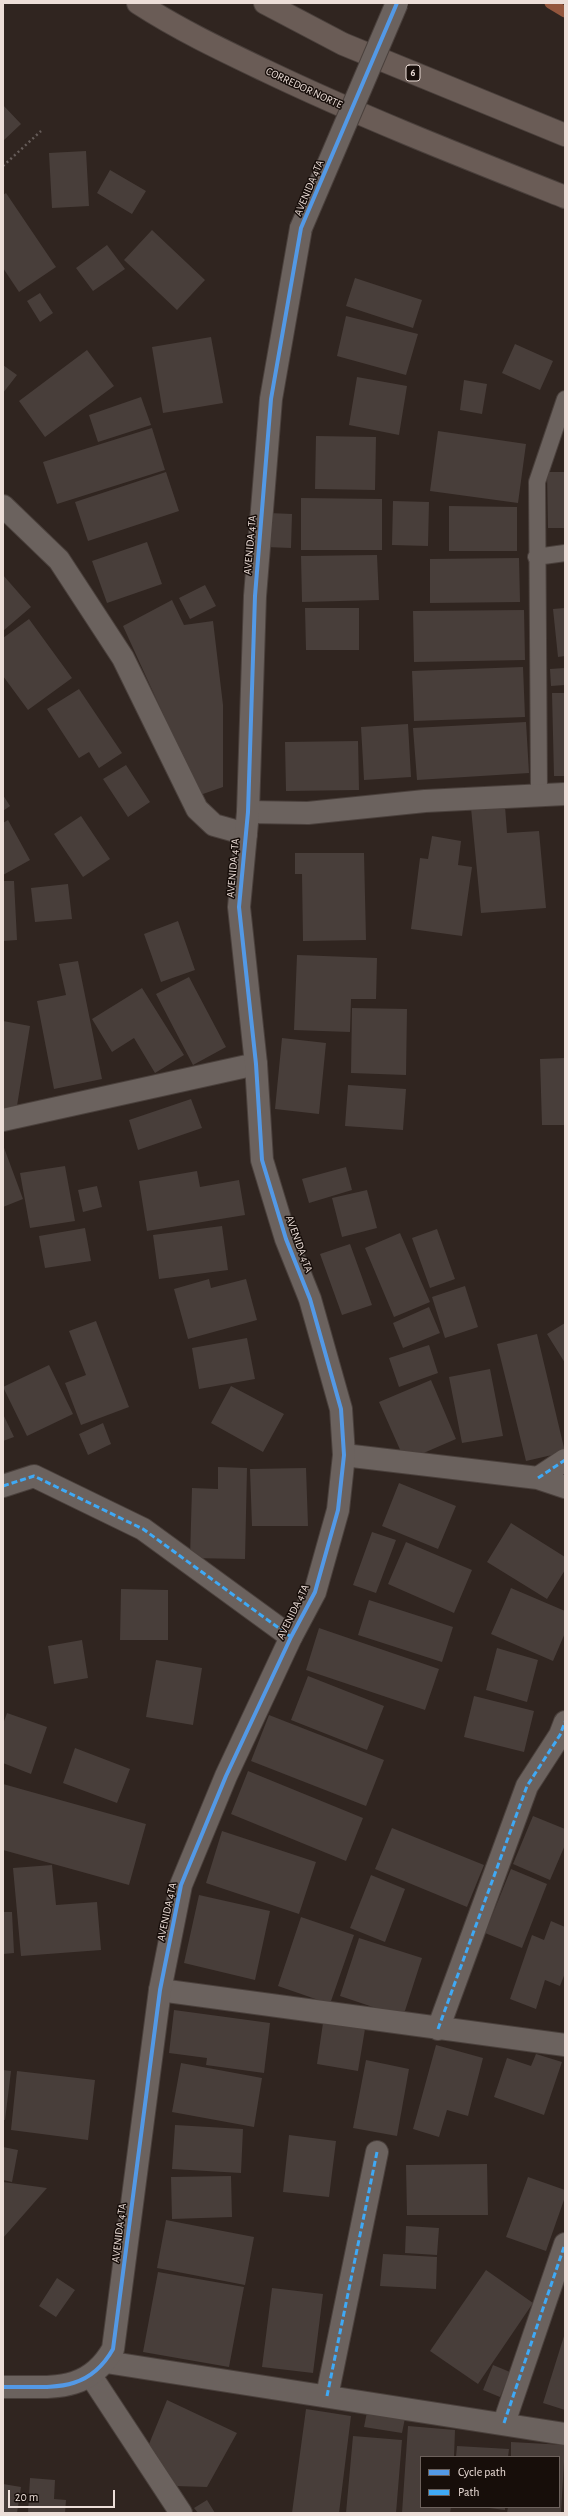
<!DOCTYPE html>
<html>
<head>
<meta charset="utf-8">
<style>
	body { margin:0 }
	#map { position:relative; width:568px; height:2516px; overflow:hidden; background:#302520; font-family:"Alegreya Sans",sans-serif }
	canvas { display:block }
	.frame { position:absolute; inset:0; border:4px solid #ecded8; pointer-events:none }
	.legend { position:absolute; left:420px; top:2456px; width:140px; height:52px; box-sizing:border-box; background:#170e0a; border:1px solid #6c615c; margin:0; padding:5px 7px; list-style:none; font-size:12px; color:#ecded8 }
	.legend li { display:flex; align-items:center; gap:8px; height:20px }
	.legend b { width:20px; border:1px solid #6c615c }
	.scale { position:absolute; left:8px; top:2490px; width:107px; height:18px; box-sizing:border-box; border:2px solid #ecded8; border-top:0; padding-left:5px; font-size:12px; line-height:14px; white-space:nowrap; color:#ecded8; -webkit-text-stroke:3px #170e0a; paint-order:stroke }
</style>
</head>
<body>
<div id="map">
<canvas width="568" height="2516"></canvas>
<div class="frame"></div>
<ul class="legend">
<li><b style="height:5px;background:#5399e6"></b>Cycle path</li>
<li><b style="height:5px;background:#3fa9f5"></b>Path</li>
</ul>
<div class="scale">20 m</div>
</div>
<script>
const c = document.querySelector('canvas').getContext('2d');
c.lineJoin = 'round';
function stroke(path, color, width, dash) {
  c.strokeStyle = color;
  c.lineWidth = width;
  c.lineCap = dash ? 'butt' : 'round';
  c.setLineDash(dash || []);
  c.stroke(path);
}
function fill(path, color) {
  c.fillStyle = color;
  c.fill(path, 'evenodd');
}
function write(font, color, halo, rows, align = 'center') {
  c.font = font + ' "Alegreya Sans",sans-serif';
  c.lineWidth = 3;
  c.setLineDash([]);
  c.textBaseline = 'middle';
  c.strokeStyle = halo;
  c.fillStyle = color;
  for (const [text, x, y, turn = 0] of rows) {
    c.save();
    c.translate(x, y);
    c.rotate((+turn || 0) * Math.PI / 180);
    c.textAlign = isNaN(turn) ? turn : align;
    if (halo) c.strokeText(text, 0, 0);
    c.fillText(text, 0, 0);
    c.restore();
  }
}
stroke(new Path2D(`
	M550,3l15,9`), '#93563d', 11);
fill(new Path2D(`
	M3,105l18,19 -18,17z
	M86,151l3,55 -37,2 -3,-55z
	M110,170l36,21 -14,23 -35,-21z
	M6,193l50,74 -37,25 -16,-24v-73z
	M152,230l53,50 -28,30 -53,-50z
	M107,245l18,24 -32,22 -17,-23z
	M355,278l67,22 -9,28 -67,-22z
	M40,293l13,20 -13,9 -13,-21z
	M346,316l72,18 -12,41 -69,-19z
	M211,337l12,66 -60,10 -11,-66z
	M515,344l38,17 -13,29 -38,-17z
	M87,350l27,36 -69,51 -26,-36z
	M3,365l14,10 -14,18z
	M357,377l50,9 -8,49 -50,-10z
	M464,380l23,4 -5,30 -22,-4z
	M141,397l10,28 -53,17 -9,-27z
	M152,428l13,42 -108,34 -14,-42z
	M438,431l88,13 -8,59 -88,-12z
	M316,436l60,1 -1,53 -60,-1z
	M166,472l13,39 -91,30 -13,-39z
	M547,472h18v56h-17z
	M301,498l81,1v51h-81z
	M393,501l36,1 -1,44 -36,-1z
	M449,506l68,1v44h-68z
	M269,513l23,1 -1,34 -25,-1z
	M147,542l15,42 -55,19 -15,-42z
	M377,555l2,45 -77,2 -1,-46z
	M519,558l1,44 -90,1v-44z
	M3,575l28,32 -28,24z
	M205,585l11,21 -26,13 -11,-21z
	M172,600l12,25 29,-4 10,84v82l-23,8 -77,-169z
	M305,608h54v42h-53z
	M565,608v48l-7,1 -5,-48z
	M524,610l1,50 -111,2 -1,-51z
	M29,619l43,59 -44,32 -25,-34v-38z
	M523,667l2,50 -111,4 -2,-50z
	M565,668v17l-14,1 -1,-17z
	M79,689l43,64 -23,15 -10,-16 -10,6 -32,-49z
	M552,693h13v83h-11z
	M526,722l3,51 -112,7 -4,-52z
	M408,724l3,53 -47,3 -3,-53z
	M358,741l1,49 -73,1 -1,-49z
	M126,765l24,37 -22,15 -25,-38z
	M3,795l7,11 -7,5z
	M505,806l2,27 32,-2 7,77 -65,5 -10,-105z
	M81,816l29,43 -27,18 -29,-43z
	M8,820l22,40 -27,15v-52z
	M432,836l29,5 -3,24 14,2 -10,69 -51,-7 9,-71 8,1z
	M295,853h69l2,87 -63,1 -1,-67h-7z
	M3,881h11l3,59 -14,1z
	M68,884l4,35 -37,3 -4,-34z
	M178,921l17,49 -34,12 -17,-48z
	M297,955l80,3 -1,41h-25l-1,33 -56,-2z
	M78,961l24,118 -48,10 -17,-88 29,-6 -7,-31z
	M189,977l37,70 -33,18 -37,-71z
	M142,988l42,67 -29,18 -21,-35 -22,14 -20,-33z
	M352,1008l55,1 -1,66 -55,-2z
	M3,1021l27,5 -14,86 -13,-2z
	M282,1038l44,5 -7,71 -44,-5z
	M565,1058v67h-23l-2,-66z
	M348,1085l58,4 -3,41 -58,-4z
	M191,1099l11,29 -64,22 -9,-30z
	M3,1145l20,54 -20,8z
	M65,1166l10,55 -45,7 -10,-55z
	M346,1167l6,23 -43,13 -7,-24z
	M197,1171l3,16 39,-7 6,35 -98,16 -8,-50z
	M97,1186l5,21 -19,5 -5,-22z
	M367,1190l10,38 -35,9 -10,-39z
	M222,1226l6,44 -69,9 -6,-44z
	M85,1228l6,33 -46,7 -6,-32z
	M437,1229l18,50 -25,9 -18,-50z
	M400,1233l30,69 -36,15 -29,-69z
	M350,1244l22,61 -30,10 -22,-61z
	M209,1279l2,9 35,-9 11,41 -69,19 -14,-50z
	M465,1286l13,41 -33,11 -13,-41z
	M429,1307l11,26 -37,15 -10,-25z
	M96,1321l33,86 -48,18 -16,-42 21,-8 -17,-44z
	M565,1323v40l-18,-29z
	M537,1334l28,118 -39,9 -29,-117z
	M247,1338l8,41 -56,10 -7,-41z
	M429,1345l9,28 -39,14 -10,-29z
	M49,1365l24,49 -46,22 -24,-49z
	M490,1369l13,67 -41,7 -13,-66z
	M431,1380l25,59 -51,22 -26,-59z
	M231,1386l53,28 -21,38 -52,-29z
	M3,1414l11,23 -11,4z
	M103,1423l8,21 -23,11 -9,-21z
	M218,1467l29,1 -2,91 -55,-1 2,-70 26,1z
	M306,1468l2,58h-56l-2,-57z
	M399,1483l57,23 -18,43 -56,-23z
	M511,1523l54,34v13l-18,29 -60,-37z
	M372,1532l24,8 -20,53 -23,-8z
	M406,1542l66,28 -18,43 -66,-29z
	M511,1588l54,23v22l-12,28 -62,-27z
	M121,1589l47,1v50h-48z
	M369,1600l84,27 -11,35 -84,-27z
	M319,1628l120,41 -14,41 -119,-40z
	M82,1640l6,38 -34,6 -6,-38z
	M497,1648l41,12 -11,42 -41,-12z
	M156,1660l46,8 -9,57 -47,-8z
	M308,1676l76,30 -17,44 -76,-30z
	M474,1696l60,15 -10,41 -60,-15z
	M7,1713l40,14 -16,47 -28,-11v-39z
	M269,1715l115,45 -18,46 -115,-45z
	M75,1748l55,21 -13,34 -54,-20z
	M248,1771l115,47 -17,43 -115,-47z
	M3,1784l143,40 -17,61 -126,-35z
	M533,1816l32,13v16l-15,35 -37,-16z
	M392,1828l92,37 -17,42 -92,-38z
	M222,1831l94,31 -17,52 -93,-31z
	M52,1865l4,40 41,-3 4,48 -80,6 -8,-88z
	M511,1869l36,15 -25,64 -37,-15z
	M371,1875l34,14 -20,53 -35,-14z
	M199,1895l71,16 -15,69 -71,-17z
	M3,1912h9l2,41 -11,1z
	M301,1917l53,18 -24,69 -52,-18z
	M551,1921l14,6v46l-5,13 -15,-6 -9,29 -26,-10 22,-64 12,5z
	M359,1938l63,20 -19,59 -63,-21z
	M174,2010l96,13 -6,50 -58,-8 1,-7 -38,-5z
	M323,2023l42,6 -7,42 -41,-7z
	M436,2045l47,13 -15,58 -21,-6 -8,27 -26,-8z
	M536,2054l26,8 -18,53 -50,-18 13,-39 24,8z
	M366,2060l43,9 -12,67 -44,-8z
	M181,2063l81,15 -8,49 -82,-15z
	M3,2070l8,1 -6,49h-2z
	M17,2071l78,9 -7,60 -77,-10z
	M175,2125l68,4 -2,44 -69,-4z
	M289,2135l47,6 -7,56 -46,-5z
	M3,2147l15,3 -6,32 -9,-2z
	M487,2164l1,51h-81l-1,-50z
	M231,2176l1,41 -60,2 -1,-42z
	M528,2177l37,13v7l-19,54 -40,-14z
	M3,2182l44,6 -44,50z
	M166,2220l88,17 -9,48 -88,-17z
	M406,2226l33,2 -2,27 -32,-2z
	M383,2254l54,3 -1,32 -56,-3z
	M486,2270l47,33 -55,81 -48,-33z
	M158,2272l86,15 -15,80 -86,-15z
	M57,2278l18,12 -19,27 -17,-11z
	M272,2288l51,6 -10,79 -51,-6z
	M565,2333v77l-22,-7z
	M493,2365l17,7 -10,25 -17,-7z
	M167,2400l70,33 -30,54 -32,-1 -28,-37z
	M306,2409l45,7 -12,97h-47z
	M367,2412l38,6 -3,15 -38,-6z
	M408,2426l47,4 -1,27h-33v50h30l-1,6h-48z
	M353,2436l49,4 -6,73h-50z
	M511,2442l54,3 -4,68h-54l1,-6h51v-50h-48z
	M457,2446l52,3 -1,8h-52z
	M30,2478l25,2 -1,19 12,1 -1,13h-37z
	M3,2484l18,3 -4,26h-14z
	M207,2500l8,13h-17l-4,-5z
	M481,2507h24v3z`), '#483e3a');
const service = new Path2D(`
	M536,557l29,-4
	M539,794l-2,-312 28,-83`);
const minor = new Path2D(`
	M3,506l56,54 64,98 74,151 17,16 32,9
	M248,812l60,1 117,-12 140,-7
	M3,1120l253,-56
	M344,1455l194,23 27,9
	M538,1478l27,-18
	M3,1486l31,-10 109,53 148,108
	M160,1990l405,55
	M438,2029l89,-243 33,-51 5,-13
	M106,2362l459,72
	M91,2376l90,137
	M327,2396l50,-244
	M504,2423l61,-179`);
const tertiary = new Path2D(`
	M3,2387c46,-1 84,8 110,-38l47,-359 21,-105 45,-109 65,-139 24,-45 23,-82 6,-55 -3,-46 -31,-110 -24,-60 -24,-79 -6,-96 -17,-157 9,-95 7,-216 16,-197 30,-171`);
const motorway = new Path2D(`
	M138,3c40,26 82,46 126,67 98,47 200,87 301,127
	M265,3l78,41 222,91`);
stroke(service, '#4a403c', 18);
stroke(minor, '#4a403c', 24);
stroke(tertiary, '#4a403c', 24);
stroke(motorway, '#4a403c', 24);
stroke(new Path2D(`
	M3,166l38,-35`), '#665d5a', 2.5, [2, 3]);
stroke(service, '#6b625e', 16);
stroke(minor, '#6b625e', 22);
stroke(tertiary, '#6b625e', 22);
stroke(motorway, '#6a5c56', 22);
const tertiaryBridge = new Path2D(`
	M301,228l96,-225`);
stroke(tertiaryBridge, '#4a403c', 24, []);
stroke(tertiaryBridge, '#6b625e', 22);
stroke(new Path2D(`
	M538,1478l27,-18
	M3,1486l31,-10 109,53 148,108
	M438,2029l89,-243 33,-51 5,-13
	M327,2396l50,-244
	M504,2423l61,-179`), '#3fa9f5', 3, [6, 3]);
stroke(new Path2D(`
	M3,2387c46,-1 84,8 110,-38l47,-359 21,-105 45,-109 65,-139 24,-45 23,-82 6,-55 -3,-46 -31,-110 -24,-60 -24,-79 -6,-96 -17,-157 9,-95 7,-216 16,-197 30,-171 96,-225`), '#5399e6', 4);
for (const [x, y, w] of [
	[413,73,14]
]) {
  const box = new Path2D();
  box.roundRect(x - w / 2, y - 8, w, 16, 3);
  c.fillStyle = '#170e0a';
  c.fill(box);
  stroke(box, '#ecded8', 1);
}
write('bold 10px', '#ecded8', null, [
	["6",413,73]
]);
write('11px', '#ecded8', '#170e0a', [
	["CORREDOR NORTE",304,88,25],
	["AVENIDA 4TA",309,188,-67],
	["AVENIDA 4TA",250,545,-85],
	["AVENIDA 4TA",233,868,-85],
	["AVENIDA 4TA",299,1244,70],
	["AVENIDA 4TA",293,1612,-64],
	["AVENIDA 4TA",167,1912,-78],
	["AVENIDA 4TA",119,2233,-83]
]);
</script>
</body>
</html>
